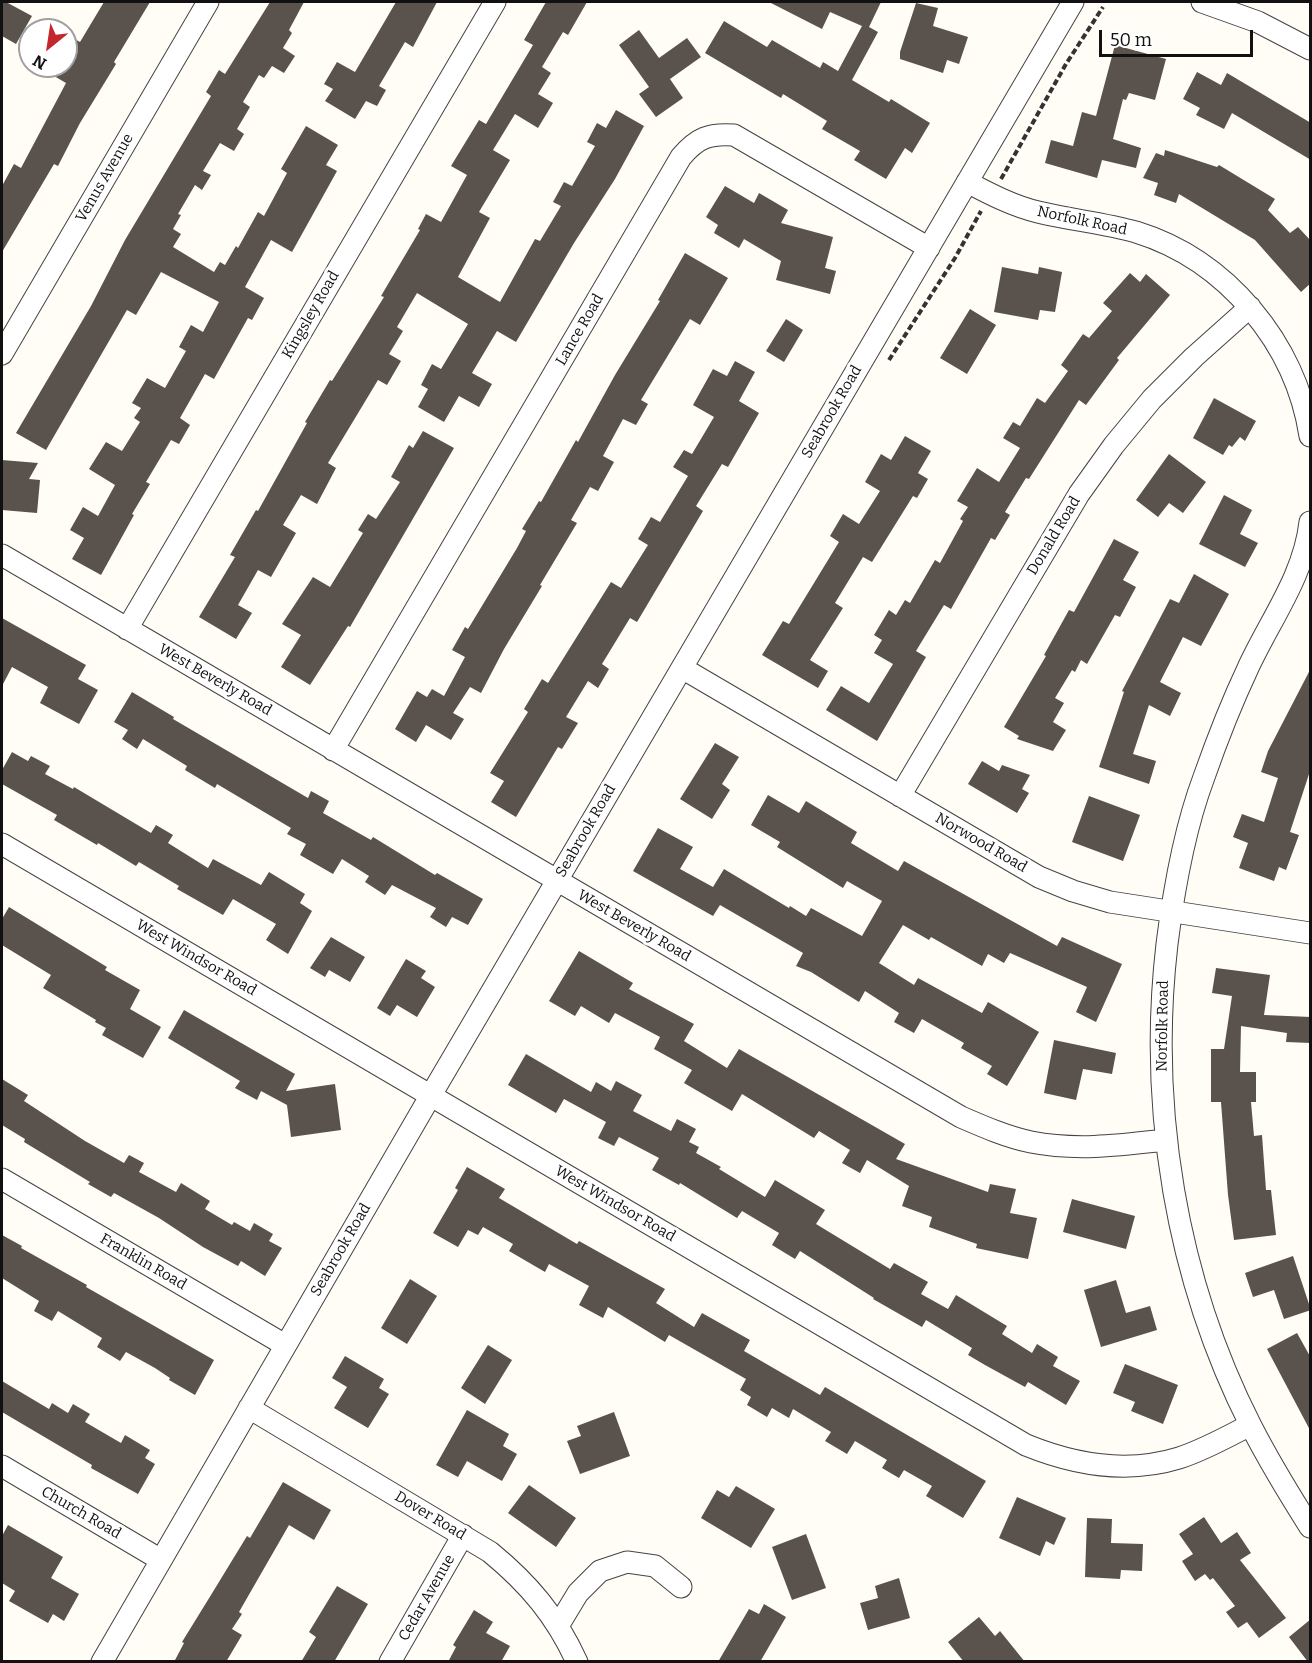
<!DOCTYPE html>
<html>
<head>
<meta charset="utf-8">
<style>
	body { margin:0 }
	#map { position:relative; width:1312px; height:1663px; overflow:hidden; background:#fffdf5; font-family:Bitter,serif }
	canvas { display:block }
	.frame { position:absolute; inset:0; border:3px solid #111; pointer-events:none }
	.north { position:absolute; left:18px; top:18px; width:60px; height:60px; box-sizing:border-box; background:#fff; border:2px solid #a0a0a0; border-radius:50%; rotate:210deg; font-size:16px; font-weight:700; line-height:24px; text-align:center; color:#111 }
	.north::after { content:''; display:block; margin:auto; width:21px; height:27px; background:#c4262e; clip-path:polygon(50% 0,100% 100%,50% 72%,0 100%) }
	.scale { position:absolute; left:1099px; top:30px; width:154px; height:27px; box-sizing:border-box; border:3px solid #111; border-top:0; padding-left:8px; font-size:18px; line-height:21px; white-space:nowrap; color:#111; -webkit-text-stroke:4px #fff; paint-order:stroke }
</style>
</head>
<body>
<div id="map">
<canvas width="1312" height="1663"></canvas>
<div class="frame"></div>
<div class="north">N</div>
<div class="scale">50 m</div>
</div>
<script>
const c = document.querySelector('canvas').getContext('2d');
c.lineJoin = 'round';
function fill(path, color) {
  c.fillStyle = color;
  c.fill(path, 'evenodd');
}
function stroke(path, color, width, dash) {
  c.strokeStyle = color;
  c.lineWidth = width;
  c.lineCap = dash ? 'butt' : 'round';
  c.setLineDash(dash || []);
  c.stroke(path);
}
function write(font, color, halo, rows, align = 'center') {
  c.font = font + ' Bitter,serif';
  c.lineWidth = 6;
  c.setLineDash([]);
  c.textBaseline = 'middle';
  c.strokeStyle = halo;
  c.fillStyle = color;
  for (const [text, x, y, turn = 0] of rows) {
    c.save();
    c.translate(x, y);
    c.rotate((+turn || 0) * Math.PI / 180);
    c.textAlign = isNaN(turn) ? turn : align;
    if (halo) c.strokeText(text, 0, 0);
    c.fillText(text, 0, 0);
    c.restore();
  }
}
fill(new Path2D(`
	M2,2h4l26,14 -16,28 -14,-8z
	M104,2h46l-36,60 2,2 -36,59 -22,43 -4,-2 -52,88v-66l12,-22 7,4 45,-85 -29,-17h29v-32l14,8z
	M270,2h34l-15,28 3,3 -9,15 12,8 -11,17 -12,-7 -8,12 -5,-3 -16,27 7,5 -13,22 7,5 -10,17 -14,-8 -17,28 8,4 -9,15 -7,-5 -17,29 3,1 -8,14 8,5 -8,13 41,25 6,-10 5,3 11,-19 2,2 20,-36 6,4 23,-43 -6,-4 25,-43 32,19 -12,20 11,6 -45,81 -21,-12 -26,47 19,11 -12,22 -4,-2 -34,61 -9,-5 -25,44 10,7 -11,19 -8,-4 -25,42 4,2 -18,30 2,1 -33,60 -29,-16 12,-21 -14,-8 13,-23 15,9 17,-31 -26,-16 17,-27 16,9 18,-29 -6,-4 7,-10 -9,-5 15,-25 18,10 21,-37 -7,-4 12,-22 12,7 16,-30 -58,-30 -25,43 -9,-5 -81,140 -30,-17 75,-127 34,-66 86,-144 -5,-4 13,-22 6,4z
	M396,2h41l-24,45 -8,-5 -26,44 7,4 -9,16 -11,-5 -11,18 -30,-18 8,-12 -9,-5 13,-22 18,10z
	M546,2h41l-19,33 -5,-3 -21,35 9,6 -13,21 15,9 -15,25 -23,-14 -22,36 17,10 -31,52 11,6 -32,59 42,25 35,-63 5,2 21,-35 -8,-4 11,-20 8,4 23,-40 -8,-4 10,-19 9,5 10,-18 28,16 -29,53 -41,64 -58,99 -19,-11 -25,42 20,11 -13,23 -20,-11 -15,26 -26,-15 10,-18 -7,-4 11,-21 9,5 27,-45 -51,-31 -20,34 6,4 -14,23 12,7 -14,24 -9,-5 -50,83 8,5 -19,36 -16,-9 -18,30 13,8 -25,44 -13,-7 -20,35 14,8 -16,26 -37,-22 36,-60 -5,-2 26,-45 2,1 49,-88 -2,-1 25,-42 2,1 52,-84 -3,-1 39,-66 -2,-1 8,-15 15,8 26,-47 -16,-9 28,-46 7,4 47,-79 -9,-5z
	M769,2h112l-12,25 9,5 -26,48 37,22 2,-3 39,24 -18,30 -7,-5 -19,31 -32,-19 6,-9 -38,-22 5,-8 -44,-27 -2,4 -76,-45 19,-32 43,26 5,-7 48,28 3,-6 15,9 24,-45 -32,-14 -8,17z
	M916,3l22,5 -5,18 35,11 -9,27 -12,-4 -4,13 -43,-14v-7z
	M639,30l20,28 28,-20 14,19 -31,22 13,19 -27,19 -17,-23 10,-7 -30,-42z
	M1115,45l51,14 -11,41 -26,-7 -3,7 -3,-1 -10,40 28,9 -5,20 -34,-8 -5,18 -52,-15 6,-23 22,6 9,-34 14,4z
	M1197,72l24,13 6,-12 84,50v37l-79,-47 -8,16 -28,-14 4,-7 -17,-9z
	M1165,150l52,17 2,-2 56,34 -7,11 22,23 8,-6 13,14v42l-10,9 -46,-52 -76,-46 -3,9 -22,-8 4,-12 -15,-5 13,-25 8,3z
	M725,186l29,17 5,-10 29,17 -7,13 52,14 -8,31 11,3 -6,23 -54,-14 5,-19 -37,-22 -5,9 -25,-15 4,-8 -12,-8z
	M685,253l43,25 -28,47 -10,-6 -49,81 7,4 -12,21 -13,-6 -20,37 11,6 -16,29 -8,-4 -19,33 6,3 -37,62 2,1 -38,63 -23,44 -11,-6 -17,26 11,6 -13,21 -25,-15 -10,17 -21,-13 22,-38 10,6 5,-8 12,7 21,-39 -13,-7 13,-23 3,2 49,-81 9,-17 -4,-2 17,-28 2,1 35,-62 2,2 37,-67 45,-74 -2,-1z
	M1002,267l36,7 1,-7 23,5 -7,40 -15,-2 -2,10 -44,-8z
	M1130,273l10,9 6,-8 24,21 -53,63 2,2 -33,45 -7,-5 -50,79 -3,-1 -21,34 5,3 -15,25 -4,-2 -40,71 -7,-4 -28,46 10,6 -49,84 -51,-31 15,-24 28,17 24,-39 -19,-11 8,-13 -8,-5 15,-25 7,5 9,-15 5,3 25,-43 5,3 23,-42 -3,-2 8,-12 -11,-6 20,-33 22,14 21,-34 -17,-10 10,-16 7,4 17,-28 8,5 23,-32 -7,-6 22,-31 6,4 23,-27 -9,-8z
	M970,309l26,16 -29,49 -27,-16z
	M786,319l17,11 -19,32 -18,-11z
	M735,361l20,11 -16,29 20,12 -31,54 -6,-3 -26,42 7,5 -66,111 -7,-4 -28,46 7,5 -11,19 -10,-7 -22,36 12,6 -16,26 -4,-2 -42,70 -25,-15 13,-21 -14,-8 38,-61 -4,-3 18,-30 6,4 63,-101 10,6 27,-43 -10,-6 13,-22 9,5 28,-46 -15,-9 11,-17 8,4 22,-37 -21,-12 20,-36 14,7z
	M1214,398l42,23 -11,20 -5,-4 -8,10 -3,-2 -6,10 -30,-17z
	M423,431l31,17 -104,179 -2,-1 -38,59 -29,-18 20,-32 -19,-11 31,-47 17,10 33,-54 -5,-3 10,-16 8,5 24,-37 -9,-5 18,-32 4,3z
	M905,436l26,15 -13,22 10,6 -11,19 -4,-2 -41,66 -9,-5 -28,46 8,5 -33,52 18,11 -10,17 -56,-33 21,-34 6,3 50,-82 -9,-6 13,-22 16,10 21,-33 -15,-9 16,-28 10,6z
	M1169,454l37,28 -23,31 -14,-10 -11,14 -22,-17z
	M2,460l36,3 -9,16 11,1 -3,33 -35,-3z
	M1224,495l28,15 -12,24 18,9 -13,24 -46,-23z
	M1114,539l25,13 -16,28 13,7 -16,30 -5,-2 -28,49 -6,-4 -6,12 -3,-2 -17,28 9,5 -11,19 13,8 -13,21 -36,-12 2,-3 -15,-9 42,-71 -2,-1 25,-45 5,2z
	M1194,574l35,20 -28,52 -18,-9 -23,45 21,11 -11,23 -21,-11 -16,49 23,7 -7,23 -50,-17 25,-75 -2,-1 48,-92 9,4z
	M2,618l84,47 -8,14 20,11 -19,34 -39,-21 8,-16 -36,-20 -10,19z
	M1311,668v100l-21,64 9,3 -13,35 -7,-3 -5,14 -35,-13 9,-25 -15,-6 9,-23 22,8 14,-44 -17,-6 7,-21z
	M132,692l42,25 -1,2 135,79 3,-7 18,10 -6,12 48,27 2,-3 62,38 2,-2 46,26 -15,26 -16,-8 -6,10 -16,-10 6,-9 -44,-23 -7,10 -20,-13 4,-6 -27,-17 -9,15 -33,-19 6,-11 -19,-10 4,-6 -74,-44 -2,4 -30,-18 2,-4 -44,-27 -6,10 -15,-10 6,-9 -14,-8z
	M715,743l24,14 -17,27 8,6 -18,29 -32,-20z
	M12,752l16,9 3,-5 19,10 -5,8 28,15 1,-2 77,46 5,-8 17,10 -5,8 40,25 5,-9 48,26 8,-13 36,22 -5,9 12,8 -24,43 -22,-14 10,-16 -43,-25 -10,16 -46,-26 2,-3 -40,-24 -3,4 -38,-23 -1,2 -43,-25 3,-5 -55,-31v-14z
	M982,761l17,10 3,-6 28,10 -8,14 7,4 -12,20 -49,-29z
	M768,795l31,18 7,-12 51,31 -6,11 47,28 6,-10 153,85 5,-9 60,27 -26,58 -20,-10 11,-25 -77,-34 -6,10 -16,-9 -6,12 -51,-29 -2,3 -26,-15 -24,38 35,22 4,-7 64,35 6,-11 51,30 -32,54 -20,-12 5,-8 -31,-18 3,-5 -42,-24 -8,14 -20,-11 5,-9 -34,-22 -6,11 -48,-30 -15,-6 7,-13 -83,-48 -7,11 -80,-45 25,-43 35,19 -13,22 33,18 11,-18 65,39 1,-2 16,10 5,-8 51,28 20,-35 -35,-20 -4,7 -66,-41 3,-5 -29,-17z
	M1089,796l51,19 -17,46 -51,-19z
	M9,907l98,60 -2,3 35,20 -10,19 31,18 -18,31 -41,-23 4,-7 -11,-6 1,-2 -53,-32 8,-13 -49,-30v-26z
	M331,937l34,20 -15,25 -21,-12 -4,7 -15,-9z
	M579,951l54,32 -4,6 65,35 -10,17 43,27 12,-19 166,95 -9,15 92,33 2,-8 26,5 -6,24 27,5 -9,41 -52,-11 1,-4 -48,-17 3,-10 -30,-11 7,-20 -42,-26 -7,13 -18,-10 8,-13 -31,-19 -5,7 -72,-44 -10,17 -48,-28 8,-13 -38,-21 6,-12 -45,-24 -6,10 -28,-17 -6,10 -26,-15z
	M406,959l20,12 -5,7 14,9 -18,30 -20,-12 -7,11 -13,-8z
	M1216,968l54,7 -6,40 47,2v26l-25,-1 1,-9 -46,-7 -1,46h16v30h-5l3,34 8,-1 4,55h5l5,45 -42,5 -6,-45 -7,-93h-10v-53h13l8,-53 -20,-3z
	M184,1010l111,64 -9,17 49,-7 6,46 -50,7 -4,-32 -26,-14 -4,9 -22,-12 5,-7 -72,-43z
	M1054,1040l62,13 -4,21 -29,-5 -7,31 -32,-7z
	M526,1054l65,38 5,-10 15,9 5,-10 26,14 -9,16 38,20 6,-12 19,10 -7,13 10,5 -3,6 25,14 -2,2 46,28 10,-17 50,30 -9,14 74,45 4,-6 34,19 -7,12 27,15 8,-14 51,31 -5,8 30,19 5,-9 21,13 -5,9 27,15 -14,24 -38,-23 -3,5 -40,-22 -17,-10 4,-7 -46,-28 -4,7 -49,-28 1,-1 -74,-47 -5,8 -23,-14 7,-12 -37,-22 -5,7 -57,-35 -1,2 -27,-15 7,-12 -40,-21 -5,9 -16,-8 8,-16 -42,-23 -8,14 -48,-28z
	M2,1079l26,16 -4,6 61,40 39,22 5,-8 15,8 -5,9 37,20 5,-9 29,18 -5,8 27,16 2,-3 16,9 4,-8 19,11 -4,7 13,7 -17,28 -24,-15 -3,5 -35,-19 -44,-29 -45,-25 -3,4 -23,-13 2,-2 -66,-40 1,-3 -23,-14z
	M467,1167l38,22 -6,9 78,46 2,-3 86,48 -9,14 38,24 8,-14 48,27 -6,11 76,44 5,-8 161,94 -23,37 -37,-22 6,-10 -28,-16 -5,8 -17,-10 5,-8 -32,-19 -8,13 -22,-13 6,-9 -38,-23 -4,9 -17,-10 -5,9 -20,-12 4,-8 -11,-7 6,-11 -77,-44 -4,7 -57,-35 -5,11 -24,-13 10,-19 -40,-22 -4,8 -36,-21 4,-7 -30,-17 -5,8 -10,-5 -10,17 -25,-14 25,-43 -3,-2z
	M1072,1199l63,17 -9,33 -63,-17z
	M2,1235l20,11 -1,2 66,37 -1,2 128,73 -19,35 -26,-15 1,-2 -15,-10 -29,-16 -6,9 -23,-14 5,-9 -44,-27 -6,10 -18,-10 5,-10 -37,-23z
	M1293,1256l18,54 -27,9 -10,-29 -21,7 -8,-24z
	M410,1279l27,17 -30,48 -26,-16z
	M1116,1280l10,33 24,-7 7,24 -56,17 -17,-57z
	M1297,1333l14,25v74l-44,-83z
	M488,1345l24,15 -27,44 -24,-16z
	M345,1356l39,23 -5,9 10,6 -21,34 -34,-20 13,-21 -15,-9z
	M1125,1364l53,21 -15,39 -32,-13 4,-9 -22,-9z
	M2,1381l47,28 3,-6 16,10 5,-9 17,10 -5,8 36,21 4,-8 25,15 -5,8 10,6 -17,30 -47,-26 1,-3 -90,-53z
	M467,1410l42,24 -6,12 14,8 -15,27 -35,-20 -9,16 -22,-12z
	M614,1412l16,44 -50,18 -13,-33 14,-5 -4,-10z
	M283,1482l48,28 -17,30 -25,-15 -50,87 3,2 -10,15 10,6 -16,27h-52l10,-19 -2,-1 29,-47 36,-59 3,2z
	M529,1485l47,33 -20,29 -48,-34z
	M736,1486l39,23 -24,39 -50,-30 16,-28 12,7z
	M1017,1497l49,21 -12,27 -8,-4 -6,15 -41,-18z
	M1204,1517l17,26 16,-11 14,21 -11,7 46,58 -27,20 -12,-16 -9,6 -12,-16 9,-6 -22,-28 -3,2 -5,-6 -10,7 -13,-20 11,-7 -14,-20z
	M1087,1518l25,1 -1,24 32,1 -1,27 -21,-1 -1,9 -35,-2z
	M8,1525l55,32 -12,21 28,16 -15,27 -11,-7 -5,9 -39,-22 6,-10 -13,-8v-47z
	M806,1534l20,54 -34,12 -20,-53z
	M899,1578l11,40 -42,12 -8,-27 18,-5 -3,-12z
	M337,1586l31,18 -34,58h-33l15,-25 -7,-5z
	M764,1604l22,13 -26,45h-42l31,-53 10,5z
	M474,1610l19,12 -7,11 24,13 -9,16h-53l8,-15 -3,-2z
	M979,1617l16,19 5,-5 25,31h-61l-16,-20z
	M1311,1619v43h-3l-19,-25z`), '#5a524d');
const minor = new Path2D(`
	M1202,2l56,20 52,27
	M967,182c23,12 46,24 71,30 33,8 66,11 98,20 91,28 160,112 174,204
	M2,354l206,-352
	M1310,522c-6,54 -40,98 -62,146 -17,36 -31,72 -44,109 -20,53 -30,111 -37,167 -19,163 9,335 84,482 18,35 38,68 59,101
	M2,555l959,562c23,10 46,20 70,25 46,9 90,3 135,-2
	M127,629l368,-627
	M682,668l357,209 34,14 37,11 200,31
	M333,750l348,-593c16,-19 28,-24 53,-22l195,113
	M900,796l179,-302 35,-49 38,-46 42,-42 56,-50
	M2,844l1024,601c49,20 101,29 153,13 25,-8 48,-21 71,-33
	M2,1179l283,166
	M249,1408l241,144c39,32 66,64 87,110
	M2,1466l159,94
	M558,1626l20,-33 22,-22 27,-9 28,4 26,21
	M102,1662l329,-567 642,-1093
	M390,1662l73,-127`);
stroke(minor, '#444', 23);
stroke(new Path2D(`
	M1001,179l65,-115 37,-57
	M889,360l66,-102 26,-47`), '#333', 4, [6, 3]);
stroke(minor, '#fff', 21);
write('15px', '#111', '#fff', [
	["Venus Avenue",105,178,-60],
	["Norfolk Road",1082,221,12],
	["Kingsley Road",311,315,-60],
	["Lance Road",580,330,-60],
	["Seabrook Road",832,412,-60],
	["Donald Road",1054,536,-59],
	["West Beverly Road",215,680,30],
	["Seabrook Road",586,831,-60],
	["Norwood Road",981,843,30],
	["West Beverly Road",634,926,30],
	["West Windsor Road",196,958,30],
	["Norfolk Road",1163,1026,-89],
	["West Windsor Road",615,1204,30],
	["Seabrook Road",341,1250,-60],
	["Franklin Road",143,1262,30],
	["Church Road",81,1513,30],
	["Dover Road",430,1516,31],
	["Cedar Avenue",427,1598,-60]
]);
</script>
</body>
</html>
